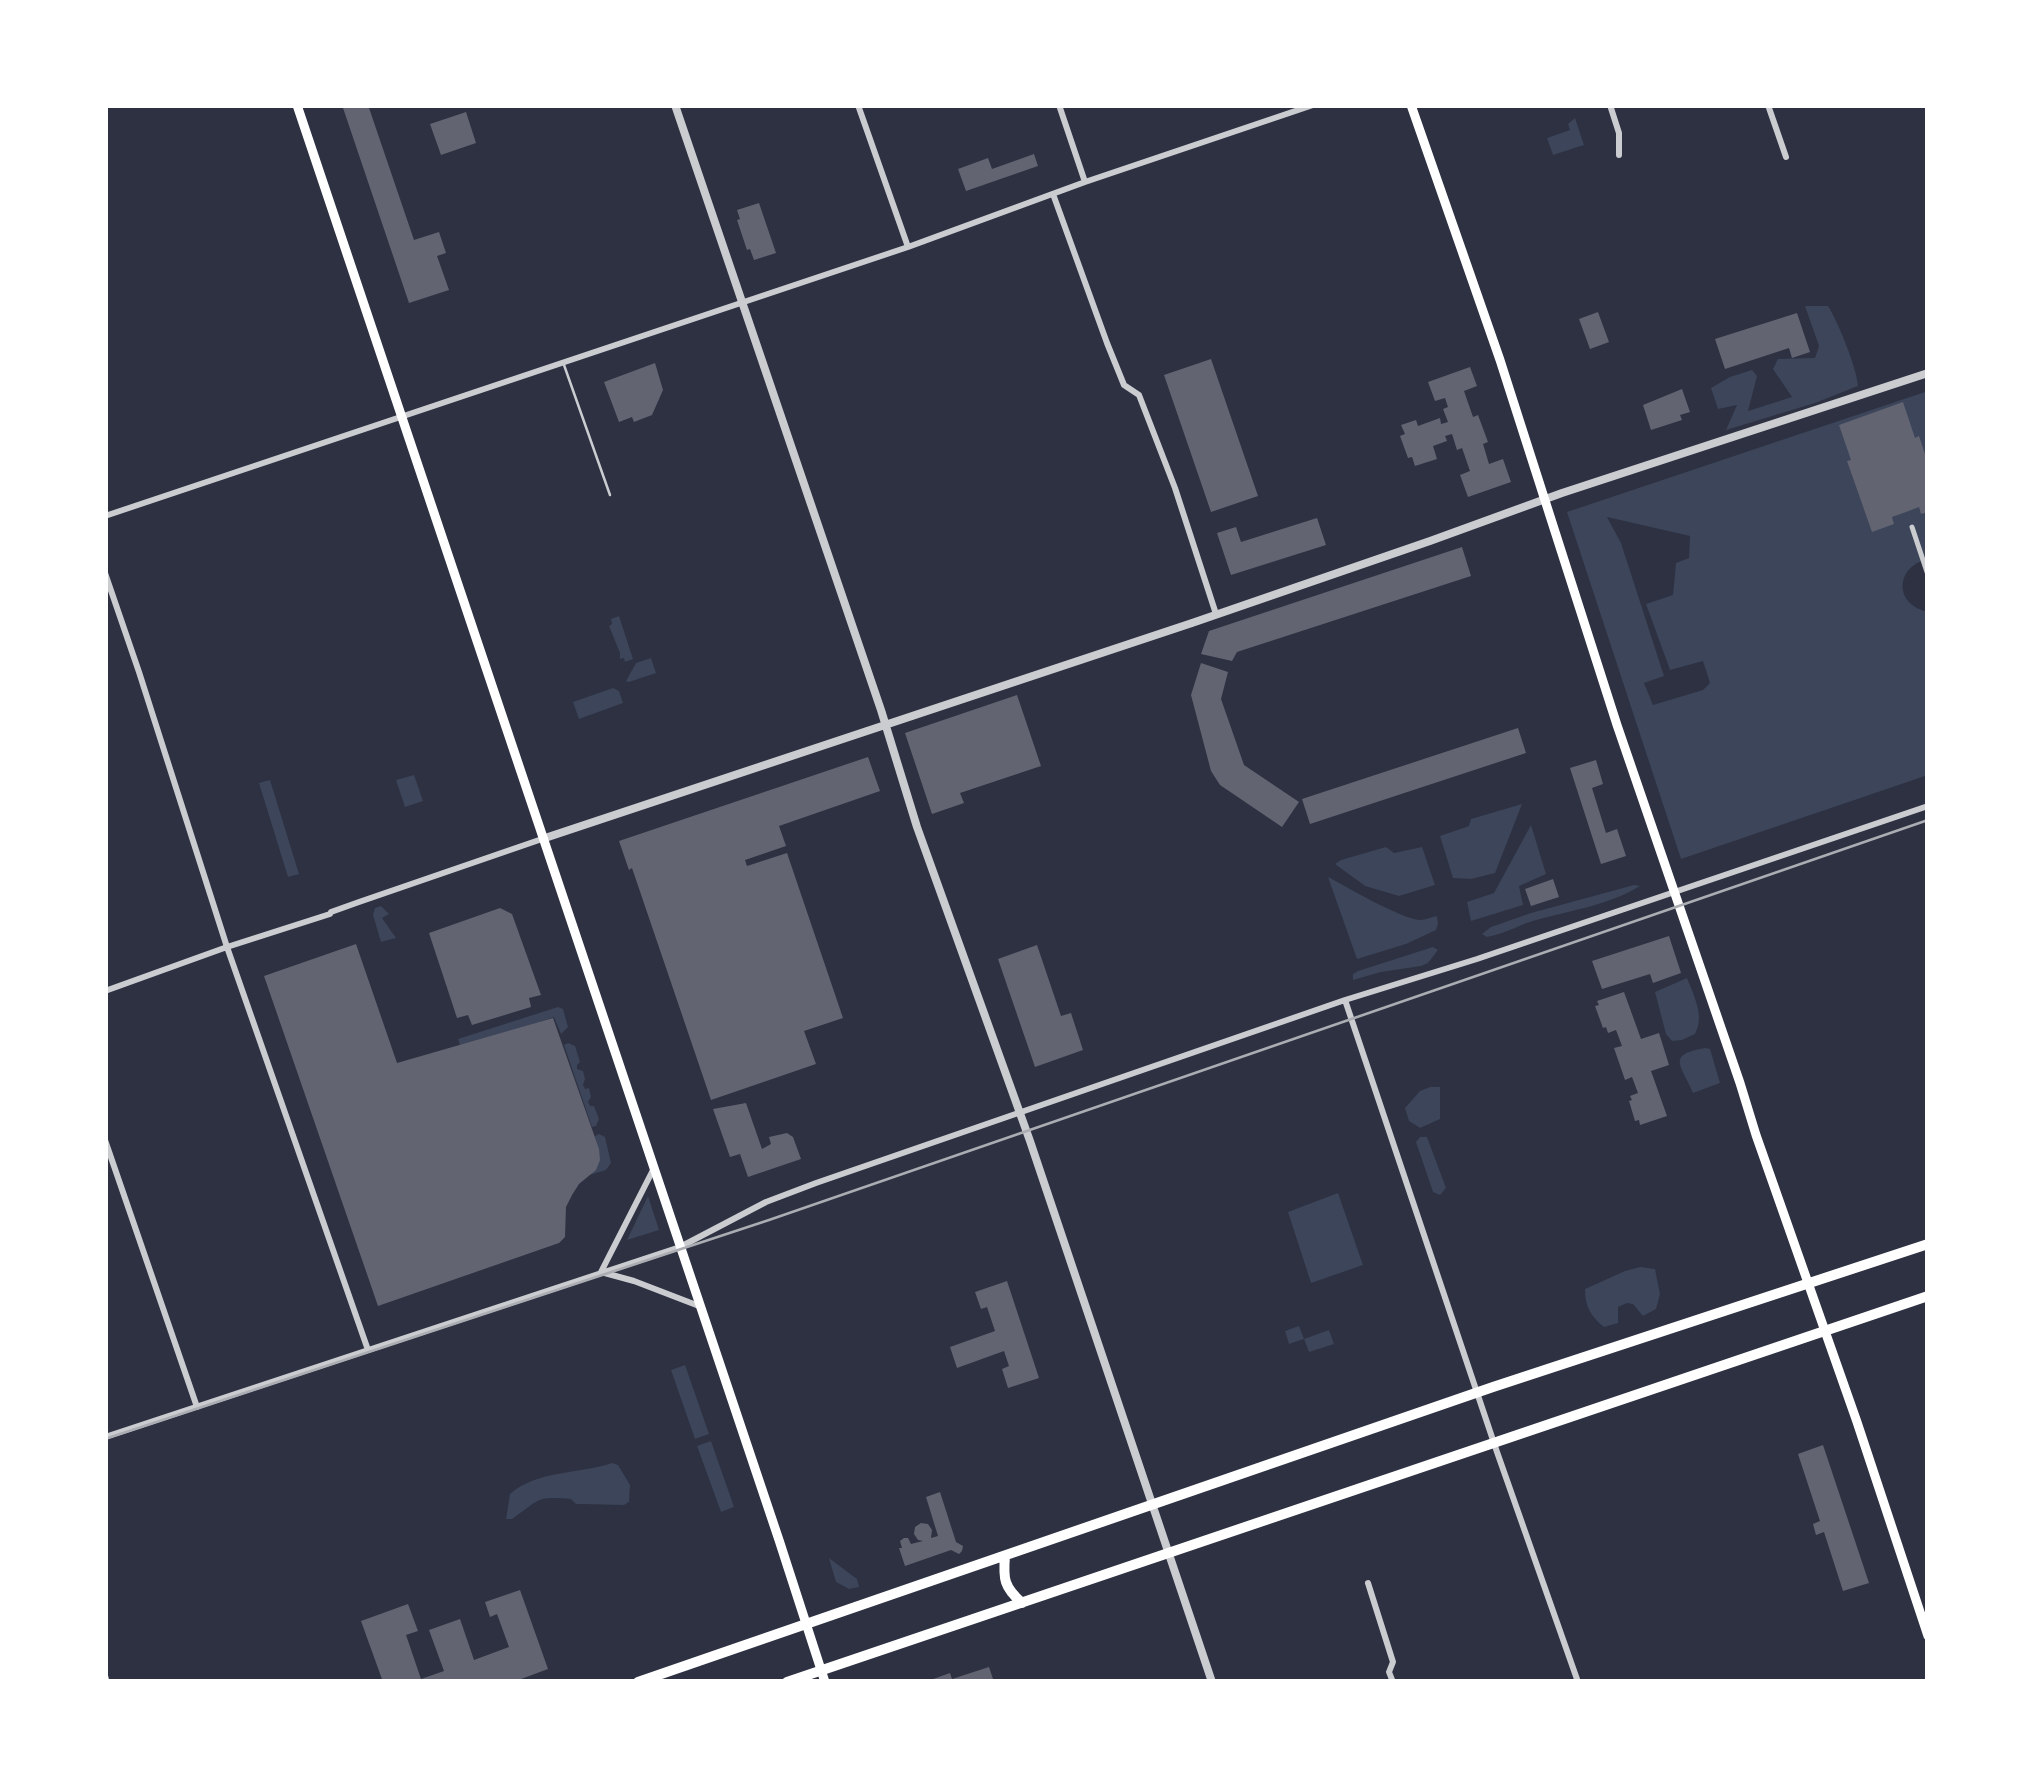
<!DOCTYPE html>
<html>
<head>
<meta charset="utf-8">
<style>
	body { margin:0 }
	#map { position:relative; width:2033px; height:1787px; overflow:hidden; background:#2d3142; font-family:"Source Sans 3",sans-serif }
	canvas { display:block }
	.frame { position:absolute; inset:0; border:108px solid #fff; pointer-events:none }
</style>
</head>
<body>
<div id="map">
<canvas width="2033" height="1787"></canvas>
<div class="frame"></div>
</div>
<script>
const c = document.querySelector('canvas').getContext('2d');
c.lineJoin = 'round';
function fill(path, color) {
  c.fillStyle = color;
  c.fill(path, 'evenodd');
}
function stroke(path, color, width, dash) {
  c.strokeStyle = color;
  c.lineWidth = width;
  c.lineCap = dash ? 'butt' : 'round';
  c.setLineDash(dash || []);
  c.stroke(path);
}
fill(new Path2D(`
	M1575,118l9,27 -31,10 -6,-17 23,-8 -2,-6z
	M1805,306h23c10,16 29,62 30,80l-43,17 -89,27 11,-25 -19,4 -7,-21 19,-11 22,-7 5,6 -9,35 44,-14 -19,-28 5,-10 37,-1 4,-12z
	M1928,391v168c-34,8 -34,46 0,53v163l-247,84 -114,-347zM1607,517l83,19 -1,22 -13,5 -3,32 -27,9 24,66 33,-9 7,22 -7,7 -50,15 -9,-22 20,-7 -43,-133z
	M619,616l14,43 -8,3 -1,-4 -4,1v-6l-11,-27 3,-2 -1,-5z
	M651,658l5,15 -27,9 -3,-1 10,-18z
	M613,688l6,3 4,12 -44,16 -6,-17z
	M414,775l9,26 -18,6 -9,-27z
	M270,780l29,94 -11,3 -29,-94z
	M1522,804l-27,69 -24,6 -18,-1 -13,-42 29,-10 2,-7z
	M1531,825l15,49 -27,12 4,19 -52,16 -4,-19 27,-9z
	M1386,847l8,6 28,-6 13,38 -36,11 -34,-10 -30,-22 6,-4z
	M1328,877c19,10 73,42 92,43 6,0 11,-3 17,-4l1,8 -2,6 -30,14 -49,15z
	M1634,885l6,1c-29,18 -66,24 -100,33 -20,5 -32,14 -53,18l-5,-3 9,-7 40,-14z
	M381,906l8,8 -7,4 14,20 -15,4 -8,-27 2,-7z
	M1433,947l5,3 -10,13 -7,3 -40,6 -28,8v-6l5,-3z
	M1687,978c7,18 18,38 8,56l-13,6 -10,1 -6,-7 -11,-42z
	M558,1007l5,2 5,18 -7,7 -7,-17 -93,31 -3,-9z
	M568,1043l7,3 5,16 -3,3v4l6,2 2,8 -2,6 2,4 4,-1 2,9 -3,5 2,4h4l5,13 -3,7 -4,1 -28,-82z
	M1705,1048l5,1 10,34 -27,10c-12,-29 -27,-38 12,-45z
	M1430,1087h10v32l-20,9 -11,-7 -4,-13 15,-17z
	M599,1134l6,3 6,26 -5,7 -20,6 11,-23 -2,-17z
	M1420,1137h7l19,51 -6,7 -7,-3 -17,-50z
	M1338,1193l25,72 -52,18 -23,-71z
	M648,1196l11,34 -32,10z
	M1640,1267l15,2 5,25 -4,15 -13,7 -10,-12 -6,-1 -9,4v16l-14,4c-14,-11 -19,-21 -19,-38l40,-18z
	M1299,1326l5,13 25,-9 5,14 -25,8 -5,-13 -15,5 -4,-13z
	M685,1365l24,69 -14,5 -24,-69z
	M711,1441l23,66 -13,5 -24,-66z
	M612,1463l6,2 12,20 -1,17 -5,3 -42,-1h-6l-5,-5c-36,-3 -31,1 -59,20h-6l4,-25c27,-24 70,-20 102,-31z
	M829,1558l28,21 2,8 -10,2 -13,-7z`), '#3c4559');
fill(new Path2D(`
	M342,105h26l46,135 25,-8 7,21 -9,3 12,34 -40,13z
	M466,112l10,31 -35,12 -11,-31z
	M1034,154l4,12 -72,25 -8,-22 30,-11 4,11z
	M759,203l17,50 -22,7 -4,-11 -3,1 -10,-30 3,-1 -3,-9z
	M1598,312l11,30 -19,7 -11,-30z
	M1797,313l13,39 -18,6 -3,-10 -64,21 -10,-30z
	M1211,359l47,137 -47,16 -47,-137z
	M655,363l8,27 -11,25 -18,7 -2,-5 -13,5 -15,-40z
	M1470,367l7,19 -13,5 9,26 5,-2 10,27 -5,2 6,20 14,-5 8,23 -43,15 -8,-22 10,-4 -8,-23 -5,2 -5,-16 -7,2 2,5 -14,5 4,13 -22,7 -3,-9 -4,1 -8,-22 5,-2 -4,-9 15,-5 2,6 22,-8 1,6 7,-2 -5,-13 5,-2 -3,-9 -10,3 -7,-19z
	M1682,389l8,23 -10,3 2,5 -31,10 -8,-25z
	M1903,402l12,36 4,-2 9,27v49l-7,2 -2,-7 -13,5 -14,5 2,7 -22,8 -25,-71 4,-1 -12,-35z
	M1317,518l9,27 -95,30 -14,-42 19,-6 5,15z
	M1462,547l9,29 -234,76 -5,9 -31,-7 8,-23z
	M1201,663l27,9 -7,27 23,66 55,37 -17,25 -62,-42 -9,-14 -20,-76z
	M1017,695l24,71 -81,27 4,10 -32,11 -27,-81z
	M1518,728l8,25 -216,71 -8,-25z
	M868,757l12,34 -101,35 7,20 -41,14 2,6 40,-13 56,165 -39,13 12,33 -105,36 -79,-232 -3,2 -10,-29z
	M1596,760l7,24 -11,4 14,45 11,-4 9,27 -25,8 -31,-96z
	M1553,879l6,18 -28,9 -6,-17z
	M500,908l12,6 29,81 -12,3 2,9 -59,18 -4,-10 -11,3 -28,-85z
	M1669,936l12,37 -28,10 -3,-9 -48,15 -10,-28z
	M356,944l41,119 156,-45 46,131 1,11 -4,10 -17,14 -7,11 -6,12 -1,30 -6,6 -181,63 -114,-330z
	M1037,945l24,71 10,-3 12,37 -48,17 -37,-108z
	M1624,992l17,47 18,-6 10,32 -18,6 16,45 -27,9 -1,-5 -4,1 -6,-20 3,-1 -2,-4 8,-3 -6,-16 -7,3 -11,-32 8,-2 -6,-16 -8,3 -2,-6 -3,1 -8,-22 4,-1 -2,-4z
	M746,1103l16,46 9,-5 -2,-7 18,-4 6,4 8,22 -53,18 -8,-23 -10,3 -17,-48z
	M1007,1281l32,97 -31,10 -6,-19 7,-3 -5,-15 -47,17 -7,-21 45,-16 -8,-24 -6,2 -6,-17z
	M1823,1445l46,138 -26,8 -19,-59 -8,3 -3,-11 7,-3 -22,-67z
	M940,1492l16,50 7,4 -1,5 -3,3 -8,-4 -46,16 -6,-18h3l-2,-7 4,-3h4l3,6 12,-3 -5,-1 -4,-6 1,-7 6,-4 7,1 4,6 -1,8 7,-2 -12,-39z
	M520,1590l28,79 -35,13h-130l-22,-61 47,-17 10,27 -12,4 15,44 23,-8 -15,-41 31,-11 14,41 35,-13 -12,-33 -7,3 -5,-15z
	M989,1667l5,15h-69l25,-9 2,6z`), '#626471');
stroke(new Path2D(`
	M564,365l46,130`), '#caccd0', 2.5);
stroke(new Path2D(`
	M1912,527l16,48`), '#caccd0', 5);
stroke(new Path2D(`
	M858,105l50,142
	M1059,105l26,77
	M1610,105l9,28v22
	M1768,105l18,52
	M1053,194l54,149 17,42 15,10 36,93 41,126
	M105,516l803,-269 177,-65 228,-77
	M105,573l34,99 88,275 141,403
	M105,991l122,-44 103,-33 1,-2 28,-10 183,-63
	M1345,1000l152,452 81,230
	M105,1140l92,267
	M653,1170l-52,102 33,9 65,25
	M105,1437l575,-190 86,-45 50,-19 529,-183 132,-41 451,-153
	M1368,1583l25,79 -4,10 4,10
	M105,1676l2,6`), '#caccd0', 6);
stroke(new Path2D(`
	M675,105l206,605 36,117 113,314 182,541
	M542,839l650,-216 238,-82 132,-48 366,-120`), '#caccd0', 8);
stroke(new Path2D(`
	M297,105l482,1435 46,142
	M1411,105l89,255 117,365 123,358 16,52 101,287 71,214`), '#fff', 9);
stroke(new Path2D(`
	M1005,1556c-2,23 -1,31 17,47
	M638,1682l855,-295 435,-143
	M787,1682l1141,-386`), '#fff', 10);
stroke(new Path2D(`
	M105,1439l664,-219 1159,-400`), '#abadb3', 2.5);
</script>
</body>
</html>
